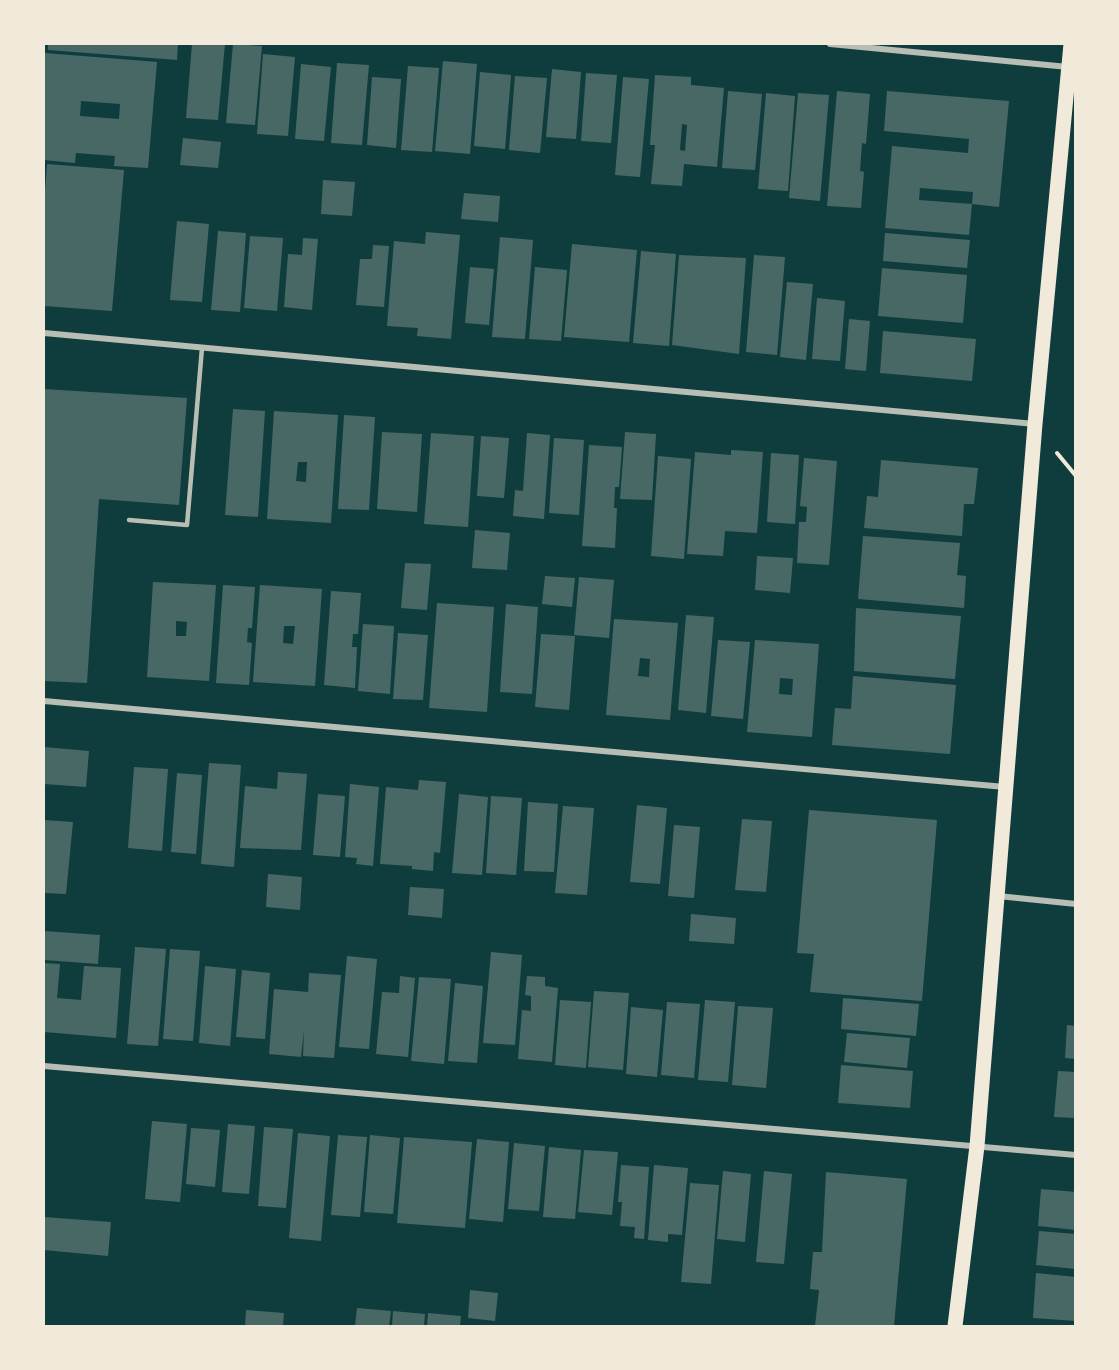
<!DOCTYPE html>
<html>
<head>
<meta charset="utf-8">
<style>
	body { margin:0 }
	#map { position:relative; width:1119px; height:1370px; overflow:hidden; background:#0f3d3e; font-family:Inter,sans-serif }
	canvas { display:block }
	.frame { position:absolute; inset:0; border:45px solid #f1e9da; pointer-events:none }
</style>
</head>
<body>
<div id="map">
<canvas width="1119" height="1370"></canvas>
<div class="frame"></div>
</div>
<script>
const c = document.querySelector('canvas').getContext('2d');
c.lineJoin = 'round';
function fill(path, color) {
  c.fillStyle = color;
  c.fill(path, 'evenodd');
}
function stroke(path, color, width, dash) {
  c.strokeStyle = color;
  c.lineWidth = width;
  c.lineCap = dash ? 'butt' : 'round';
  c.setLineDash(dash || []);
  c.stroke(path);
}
fill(new Path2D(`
	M48,44h130l-1,16 -129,-10z
	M192,44h33l-7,76 -32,-2z
	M233,44l29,2 -7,79 -29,-2z
	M45,53l112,9 -9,106 -34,-2 1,-10 -39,-3 -1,10 -31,-3zM81,101l39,3 -1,15 -39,-3z
	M263,54l32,3 -7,79 -31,-2z
	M443,61l34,3 -7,90 -35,-3z
	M337,63l32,2 -7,80 -31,-2z
	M301,64l30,3 -7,74 -29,-2z
	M408,66l31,2 -7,84 -31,-2z
	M552,69l29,3 -5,67 -30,-2z
	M480,72l31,3 -6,74 -31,-3z
	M586,73l31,2 -6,68 -30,-2z
	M655,75l36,2v8l33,3 -7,79 -33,-3 -2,22 -31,-2 4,-39h-5zM682,124l5,1 -2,26 -5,-1z
	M515,76l32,2 -7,75 -31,-3z
	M372,77l29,2 -5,69 -29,-3z
	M623,77l26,2 -9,98 -25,-2z
	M728,91l34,3 -7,76 -33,-2z
	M837,91l33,3 -4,50 -4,-1 -2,28 4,1 -3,36 -34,-2z
	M887,91l122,10 -10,106 -27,-3 1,-12 -53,-4 -1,12 53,4 -3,31 -84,-7 7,-82 76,7 1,-14 -85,-8z
	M766,93l29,3 -7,95 -30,-2z
	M798,93l31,2 -9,106 -31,-3z
	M183,138l38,4 -3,26 -38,-3z
	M47,164l77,6 -12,141 -68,-5v-102z
	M323,180l32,2 -3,34 -31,-2z
	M464,193l36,3 -2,26 -37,-3z
	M177,221l32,3 -7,78 -32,-2z
	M218,231l28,2 -6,79 -29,-2z
	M426,232l34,3 -9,104 -34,-3 1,-8 -31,-2 7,-85 31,3z
	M885,233l85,7 -3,28 -84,-7z
	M250,236l33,2 -6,73 -33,-3z
	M500,237l33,3 -8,99 -33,-2z
	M303,238l15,1 -6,71 -28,-3 4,-53 14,1z
	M572,244l65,6 -8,92 -65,-5z
	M373,245l16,1 -5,61 -28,-2 4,-46h12z
	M641,251l35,3 -7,92 -36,-3z
	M679,255l67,3 -7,96 -67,-9z
	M754,255l31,2 -8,98 -31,-3z
	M470,267l24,2 -5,56 -24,-2z
	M535,267l32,3 -6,71 -32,-2z
	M882,268l85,7 -4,48 -85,-7z
	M787,282l26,2 -7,76 -26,-3z
	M817,298l28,3 -5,60 -28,-2z
	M849,319l21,2 -4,50 -21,-2z
	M883,331l93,8 -4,42 -92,-8z
	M44,389l143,9 -8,107 -80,-6 -12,184 -43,-2z
	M233,409l32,2 -7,106 -33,-2z
	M274,411l64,4 -7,108 -64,-4zM298,462h9l-1,20 -10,-1z
	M344,415l31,2 -6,93 -31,-1z
	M382,432l40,2 -5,78 -40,-3z
	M625,432l31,2 -4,66 -32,-1z
	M431,433l43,3 -6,91 -44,-3z
	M527,433l23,2 -6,84 -31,-3 2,-26 8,1z
	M481,436l28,2 -5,60 -27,-2z
	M554,438l30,2 -5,75 -30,-2z
	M589,445l33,2 -3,40h-4l-1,21h3l-2,40 -33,-2z
	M731,450l32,2 -6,81 -32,-2 -2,25 -36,-2 8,-102 36,3z
	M771,453l28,2 -4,69 -28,-2z
	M658,456l33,3 -7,100 -33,-3z
	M804,458l33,3 -8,104 -32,-2 2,-41h7l1,-15 -7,-1z
	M881,460l97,8 -4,36h-10l-2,32 -98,-8 3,-32 11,1z
	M475,530l35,3 -3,37 -35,-2z
	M863,536l97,7 -3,32 9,1 -2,32 -106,-9z
	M757,556l36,2 -3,35 -35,-3z
	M405,563l26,1 -4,46 -26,-2z
	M545,576l30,2 -3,29 -30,-3z
	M579,577l35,3 -5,58 -35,-3z
	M153,582l63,3 -7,96 -62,-4zM176,621l11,1 -1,14h-10z
	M223,585l32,2 -3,41h-4l-1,14 5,1 -3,42 -33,-2z
	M260,585l62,4 -7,97 -62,-4zM284,626h11l-2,18 -10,-1z
	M331,591l30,2 -3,41h-5l-1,13h5l-2,41 -31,-3z
	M437,603l57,4 -7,105 -58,-4z
	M506,604l32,3 -6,87 -32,-2z
	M856,608l105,8 -6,63 -101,-8z
	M686,615l28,2 -8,96 -28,-3z
	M614,619l64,4 -8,97 -64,-5zM640,658l10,1 -1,18 -11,-1z
	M363,624l31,2 -4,68 -32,-3z
	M398,633l30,2 -5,65 -30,-1z
	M541,634l34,2 -6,74 -34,-3z
	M718,640l32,2 -7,77 -32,-3z
	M755,640l64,4 -7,93 -65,-5zM780,678l13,1 -1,16 -13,-1z
	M853,676l103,9 -6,69 -118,-9 3,-37 16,1z
	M44,747l45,4 -3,36 -42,-3z
	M209,763l32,2 -7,102 -33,-3z
	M134,767l34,2 -6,82 -34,-3z
	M278,772l29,2 -6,76 -61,-2 5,-62 32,3z
	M177,773l25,2 -6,79 -25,-2z
	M419,780l27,2 -6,71 -6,-1 -1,19 -21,-2v-3l-32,-2 6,-77 32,3z
	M350,784l29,3 -6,79 -17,-2 1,-6 -12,-1z
	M318,794l27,2 -5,61 -27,-2z
	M459,794l29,3 -6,78 -30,-2z
	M491,796l31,2 -6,77 -30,-2z
	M528,802l30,2 -4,68 -30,-1z
	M637,805l30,3 -7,76 -30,-2z
	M563,806l31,2 -7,87 -32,-2z
	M809,810l128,10 -15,181 -112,-9 4,-38 -17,-1z
	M742,819l30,2 -6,71 -31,-2z
	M44,820l29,2 -7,72 -22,-1z
	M674,825l26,2 -6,71 -26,-2z
	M268,874l34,3 -2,33 -34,-3z
	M410,887l34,2 -2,29 -34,-3z
	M691,914l45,4 -2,26 -45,-3z
	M44,931l56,4 -2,29 -54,-4z
	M135,947l31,2 -8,97 -31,-2z
	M170,949l30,2 -7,90 -30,-2z
	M491,952l31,3 -7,90 -32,-2z
	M347,956l30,3 -8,90 -30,-2z
	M44,963l16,1 -3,34 24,2 3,-34 37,2 -5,70 -72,-6z
	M205,966l31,3 -6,77 -31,-3z
	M242,970l28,3 -5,66 -29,-2z
	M309,973l32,2 -7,83 -31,-2 1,-26 -3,27 -32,-3 5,-65 34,3z
	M400,976l15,2 -7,79 -32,-3 6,-62 17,1z
	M527,976l18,1v9l13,2 -6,74 -34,-3 4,-49 9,1v-15l-6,-1z
	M419,977l32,2 -7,85 -33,-3z
	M455,983l28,3 -6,77 -29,-2z
	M594,991l35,2 -6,77 -35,-3z
	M843,998l76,6 -3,32 -75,-7z
	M560,1000l31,2 -5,66 -31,-3z
	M705,1000l30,2 -7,80 -30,-2z
	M667,1002l33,2 -6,74 -33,-3z
	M738,1006l35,2 -7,80 -34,-3z
	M631,1007l32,3 -6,67 -31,-3z
	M1067,1025l9,1v33l-11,-1z
	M847,1033l63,5 -3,30 -63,-6z
	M841,1065l72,6 -3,37 -72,-5z
	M1058,1071l18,1v46l-22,-1z
	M152,1121l35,3 -7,78 -35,-3z
	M228,1124l27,2 -6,68 -27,-2z
	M264,1127l29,2 -7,79 -28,-2z
	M191,1128l29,2 -5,57 -29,-3z
	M298,1133l32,3 -9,105 -32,-3z
	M338,1135l29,2 -7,80 -29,-2z
	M370,1135l30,3 -7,76 -29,-2z
	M404,1137l68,5 -7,86 -68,-5z
	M477,1139l32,3 -6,80 -34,-3z
	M514,1143l31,3 -6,65 -31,-2z
	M549,1147l32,3 -6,69 -32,-2z
	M584,1150l34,2 -6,63 -34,-3z
	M621,1165l28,2 -5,72 -10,-1 1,-11 -15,-1 2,-24h-4z
	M654,1165l34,3 -6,67 -14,-1v8l-20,-2z
	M723,1171l28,3 -6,68 -28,-3z
	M764,1171l28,3 -8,90 -28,-2z
	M826,1172l81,7 -13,147h-79l4,-36 -9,-1 3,-37h9z
	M690,1183l29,2 -8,99 -30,-2z
	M1041,1189l35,3v38l-38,-4z
	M44,1217l67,5 -3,34 -64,-6z
	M1039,1231l37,3v35l-40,-4z
	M1036,1273l40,4v44l-43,-3z
	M470,1290l28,3 -3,28 -27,-3z
	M357,1308l34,3 -2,15h-34z
	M246,1310l38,3 -1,13h-38z
	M393,1311l32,3 -1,12h-32z
	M428,1313l33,3 -1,10h-33z`), '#486865');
stroke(new Path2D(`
	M1057,453l19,23`), '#f1e9da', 4);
stroke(new Path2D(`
	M129,520l58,5 15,-177`), '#b8beb3', 4.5);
stroke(new Path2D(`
	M830,44l238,23
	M44,333l991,91
	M44,701l961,86
	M998,896l78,8
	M44,1066l1032,89`), '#b8beb3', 6);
stroke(new Path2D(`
	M955,1326l22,-180 58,-722 36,-380`), '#f1e9da', 15);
</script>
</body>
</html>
